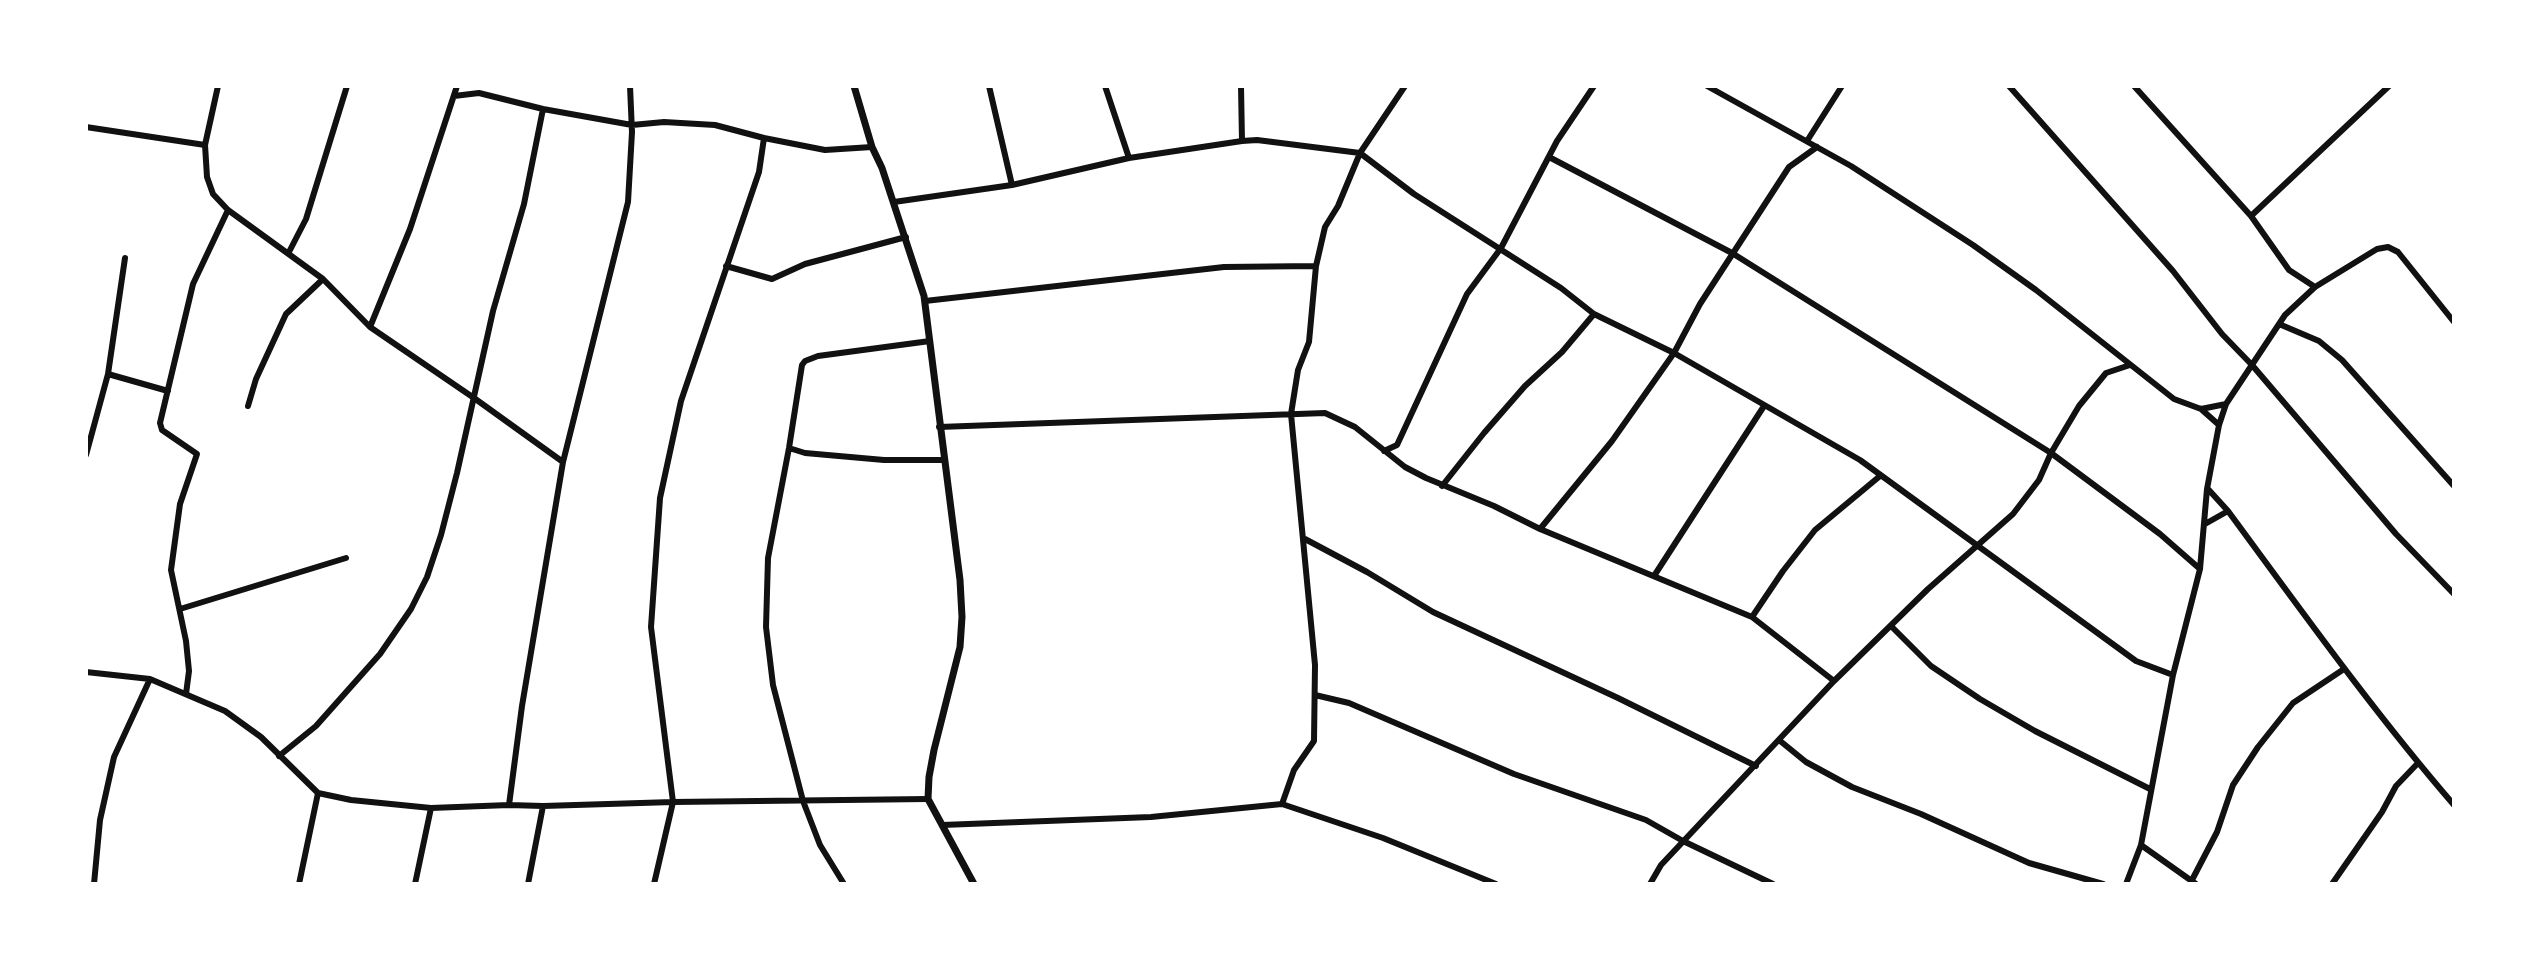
<!DOCTYPE html>
<html>
<head>
<meta charset="utf-8">
<style>
	body { margin:0 }
	#map { position:relative; width:2540px; height:970px; overflow:hidden; background:#fff; font-family:"Alegreya Sans",sans-serif }
	canvas { display:block }
	.frame { position:absolute; inset:0; border:88px solid #fff; pointer-events:none }
</style>
</head>
<body>
<div id="map">
<canvas width="2540" height="970"></canvas>
<div class="frame"></div>
</div>
<script>
const c = document.querySelector('canvas').getContext('2d');
c.lineJoin = 'round';
function stroke(path, color, width, dash) {
  c.strokeStyle = color;
  c.lineWidth = width;
  c.lineCap = dash ? 'butt' : 'round';
  c.setLineDash(dash || []);
  c.stroke(path);
}
stroke(new Path2D(`
	M218,86l-13,59 2,32 6,17 15,16 95,69 47,48 104,71 89,64
	M989,86l23,99
	M1105,86l24,72
	M1241,86l1,55
	M1707,86l144,80 122,79 63,45 138,109 27,10 25,-5
	M2009,86l164,185 49,63 30,31 144,169 58,60
	M2134,86l117,130 38,54 26,17
	M454,96l25,-3 64,16 89,16 32,-3 51,3 49,13
	M86,127l119,18
	M1807,141l35,-55
	M1549,157l183,96 319,200 109,81 40,35
	M894,202l118,-17 117,-27 113,-17 15,-1 103,13 54,41 147,94 33,26 80,39 186,107 276,201 37,14
	M2251,216l138,-130
	M289,252l17,-33 41,-133
	M726,266l46,13 33,-15 101,-27
	M925,301l299,-34 92,-1
	M2279,324l40,17 23,19 112,126
	M370,327l40,-98 47,-143
	M108,374l17,-116
	M248,406l8,-27 30,-65 37,-35
	M2201,409l18,16
	M939,427l386,-14 30,14 50,40 21,11 68,28 46,23 212,88 82,64
	M789,448l16,5 79,7h59
	M1384,451l13,-6 70,-151 34,-46 56,-107 37,-55
	M86,455l22,-81 60,17
	M1442,486l42,-53 41,-47 37,-34 32,-38
	M2208,489l20,22c73,99 145,200 226,294
	M2205,524l23,-13
	M1540,529l72,-88 62,-88 26,-49 89,-137 28,-20
	M1305,539l62,33 66,40 185,86 138,68
	M1654,576l110,-170
	M180,609l166,-51
	M1752,617l31,-46 32,-41 65,-54
	M1892,627l39,39 49,33 55,32 115,58
	M86,672l64,7 75,32 36,26 57,56 33,7 80,8 78,-3 34,1 130,-4 255,-3
	M186,694l3,-23 -3,-30 -15,-71 9,-66 17,-50 -35,-24 -2,-7 33,-139 35,-74
	M1315,695l34,8 165,71 132,46 37,21 90,43
	M1779,740l27,22 46,25 69,27 108,49 74,21
	M279,756l37,-30 64,-72 31,-45 16,-32 14,-42 16,-62 36,-162 31,-107 19,-95
	M1282,804l12,-34 20,-29 1,-76 -24,-251 7,-44 11,-28 7,-76 9,-39 13,-21 22,-53 45,-67
	M509,805l13,-99 41,-244 65,-260 4,-70 -2,-46
	M942,825l209,-8 131,-13 101,34 113,46
	M2141,845l55,39
	M2192,880l25,-48 16,-47 25,-38 35,-44 51,-34
	M94,884l6,-64 14,-63 36,-78
	M299,884l19,-91
	M415,884l16,-76
	M528,884l15,-78
	M654,884l19,-82 -22,-175 9,-129 21,-97 78,-229 5,-34 61,12 47,-3
	M844,884l-24,-39 -17,-44 -30,-116 -7,-58 2,-69 21,-110 13,-83 3,-4 13,-5 112,-15
	M1650,884l11,-19 173,-184 94,-92 85,-75 26,-34 12,-27 28,-47 27,-33 24,-8
	M2126,884l15,-39 32,-170 27,-106 7,-80 12,-64 7,-21 59,-89 30,-28 62,-38 11,-2 10,5 56,70
	M2332,884l50,-72 14,-26 22,-23`), '#111', 6);
stroke(new Path2D(`
	M854,86l18,61 10,21 42,128 36,284 2,37 -2,30 -26,103 -5,27 -1,22 46,85`), '#111', 7);
</script>
</body>
</html>
